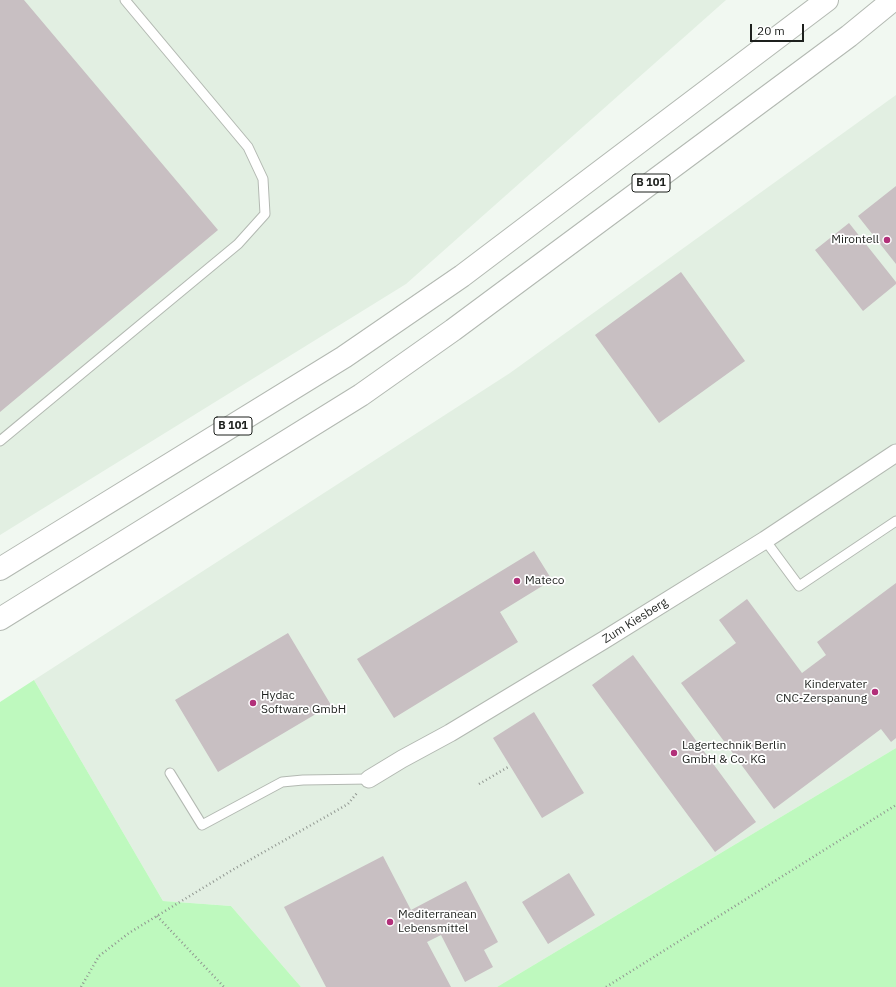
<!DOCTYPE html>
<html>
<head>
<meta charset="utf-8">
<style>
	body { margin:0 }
	#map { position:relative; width:896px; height:987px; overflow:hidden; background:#f1f8f1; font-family:"IBM Plex Sans",sans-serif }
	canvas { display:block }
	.scale { position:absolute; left:750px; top:24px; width:54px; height:18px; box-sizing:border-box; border:2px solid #1d201d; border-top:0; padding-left:5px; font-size:12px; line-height:14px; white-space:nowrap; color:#1d201d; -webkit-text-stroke:3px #fff; paint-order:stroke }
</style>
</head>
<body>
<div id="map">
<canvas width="896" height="987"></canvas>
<div class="scale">20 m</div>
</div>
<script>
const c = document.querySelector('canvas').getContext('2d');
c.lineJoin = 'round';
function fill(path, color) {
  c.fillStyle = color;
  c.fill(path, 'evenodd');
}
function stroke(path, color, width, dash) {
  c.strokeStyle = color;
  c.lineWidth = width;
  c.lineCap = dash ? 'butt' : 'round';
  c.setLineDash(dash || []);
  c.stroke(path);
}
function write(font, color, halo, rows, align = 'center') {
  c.font = font + ' "IBM Plex Sans",sans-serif';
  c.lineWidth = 3.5;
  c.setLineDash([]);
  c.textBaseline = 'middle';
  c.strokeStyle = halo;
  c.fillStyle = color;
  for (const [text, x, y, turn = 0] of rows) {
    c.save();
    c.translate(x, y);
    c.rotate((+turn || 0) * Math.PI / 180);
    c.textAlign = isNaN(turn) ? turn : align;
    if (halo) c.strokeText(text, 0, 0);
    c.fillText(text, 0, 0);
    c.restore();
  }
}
fill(new Path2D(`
	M0,0h726l-320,284 -406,251z
	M896,95v653l-399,239h-196l-70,-81 -68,-5 -129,-221 476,-307z`), '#e2efe2');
fill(new Path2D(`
	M34,680l129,221 68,5 70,81h-301v-285z
	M896,748v239h-399z`), '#bef9be');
fill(new Path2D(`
	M0,0h24l194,230 -218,182z
	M896,186v78l-38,-48z
	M849,223l47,59v2l-33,27 -48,-61z
	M681,272l64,89 -86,62 -64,-88z
	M534,551l18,29 -52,32 18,30 -124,76 -37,-59z
	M896,583v155l-5,4 -10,-13 -107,80 -93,-126 55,-40 -17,-23 28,-21 55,74 24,-18 -9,-13z
	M288,633l43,72 -113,67 -43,-72z
	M633,655l123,167 -41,30 -123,-167z
	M534,712l50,81 -42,25 -49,-80z
	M383,856l28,54 55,-29 32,61 -14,8 9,17 -28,15 -24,-47 -14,7 24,45h-125l-42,-80z
	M569,873l26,42 -47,29 -26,-42z`), '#c8bfc2');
const lane = new Path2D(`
	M0,441l238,-197 27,-30 -2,-35 -15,-32 -123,-147
	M765,540l34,46 97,-65
	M170,773l32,52 80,-43 21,-2 66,-1`);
const street = new Path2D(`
	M369,779l33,-20 48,-26 154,-93 161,-100 131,-87`);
const highway = new Path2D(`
	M0,569l344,-212 118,-81 365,-276
	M0,619l361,-224 92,-65 396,-294 44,-36`);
stroke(lane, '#b3b9b2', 11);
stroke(street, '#b3b9b2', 19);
stroke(highway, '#b3b9b2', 24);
stroke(new Path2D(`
	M479,784l31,-18
	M157,916l67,71
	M81,987l18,-31 30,-23 105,-64 114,-65 9,-11
	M606,987l290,-182`), '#909690', 2.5, [1, 3]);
stroke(lane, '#fff', 9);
stroke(street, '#fff', 17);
stroke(highway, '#fff', 22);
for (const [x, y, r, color] of [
	[887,240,4,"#b22f79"],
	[517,581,4,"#b22f79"],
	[875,692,4,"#b22f79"],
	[253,703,4,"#b22f79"],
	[674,753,4,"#b22f79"],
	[390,922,4,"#b22f79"]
]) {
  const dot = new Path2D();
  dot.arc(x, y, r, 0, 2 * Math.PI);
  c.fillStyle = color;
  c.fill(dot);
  stroke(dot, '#fff', 1.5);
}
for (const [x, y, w] of [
	[651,183,38],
	[233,426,38]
]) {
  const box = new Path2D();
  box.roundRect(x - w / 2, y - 9, w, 18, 3);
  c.fillStyle = '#fff';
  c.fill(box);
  stroke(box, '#1d201d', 1);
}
write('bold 11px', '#1d201d', null, [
	["B 101",651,183],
	["B 101",233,426]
]);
write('12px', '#1d201d', '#fff', [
	["Mirontell",879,240,"right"],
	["Mateco",525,581],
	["Kindervater",867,685,"right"],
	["CNC-Zerspanung",867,699,"right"],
	["Hydac",261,696],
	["Software GmbH",261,710],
	["Lagertechnik Berlin",682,746],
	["GmbH & Co. KG",682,760],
	["Mediterranean",398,915],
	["Lebensmittel",398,929]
], 'left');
write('12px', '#1d201d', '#fff', [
	["Zum Kiesberg",635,621,-32]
]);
</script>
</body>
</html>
